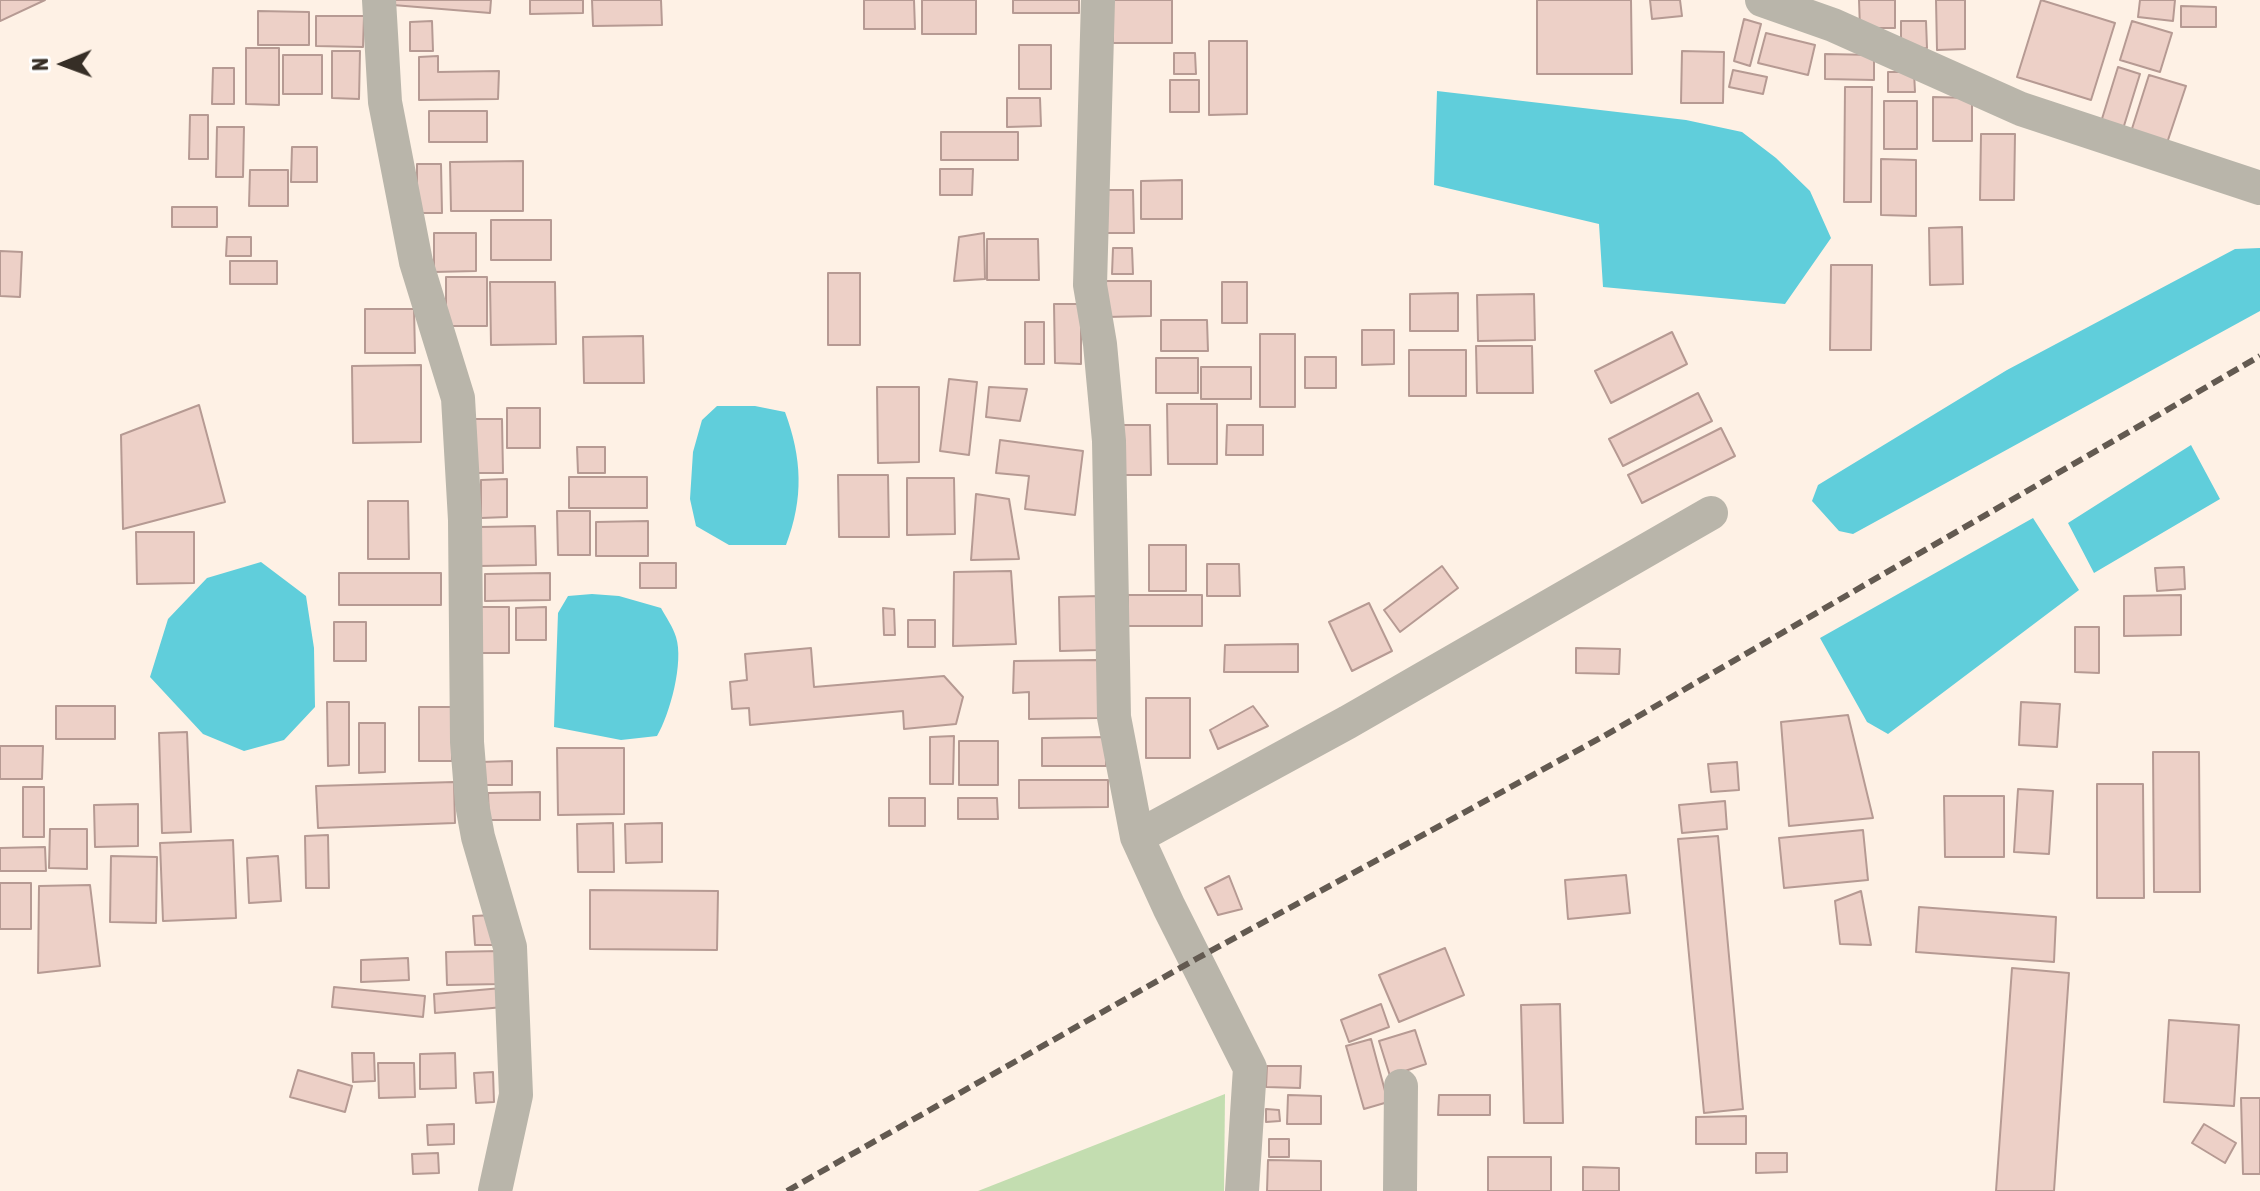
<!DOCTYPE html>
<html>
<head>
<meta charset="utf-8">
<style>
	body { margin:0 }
	#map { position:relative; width:2260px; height:1191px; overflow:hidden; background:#fef1e5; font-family:"Asap Condensed",sans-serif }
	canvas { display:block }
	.north { position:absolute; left:24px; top:24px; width:80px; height:80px; -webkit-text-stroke:6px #fff; paint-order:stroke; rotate:269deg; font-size:22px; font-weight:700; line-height:32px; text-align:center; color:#362e26 }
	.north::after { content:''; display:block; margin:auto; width:28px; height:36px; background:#362e26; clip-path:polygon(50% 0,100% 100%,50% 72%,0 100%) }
</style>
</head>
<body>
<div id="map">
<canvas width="2260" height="1191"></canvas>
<div class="north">N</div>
</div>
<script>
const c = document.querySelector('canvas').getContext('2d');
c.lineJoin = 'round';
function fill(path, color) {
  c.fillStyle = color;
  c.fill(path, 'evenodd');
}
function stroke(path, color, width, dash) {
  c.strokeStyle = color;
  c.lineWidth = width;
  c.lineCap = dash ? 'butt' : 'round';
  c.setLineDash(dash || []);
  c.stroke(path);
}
fill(new Path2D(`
	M1225,1094l-1,97h-246z`), '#c3ddb0');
fill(new Path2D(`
	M1437,91l249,29 56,12 34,26 34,33 21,47 -46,66 -182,-17 -4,-63 -165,-39z
	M2260,248v63l-407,223 -14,-3 -27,-30 6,-16 189,-115 228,-121z
	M717,406h38l30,6c17,46 19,86 1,133h-57l-33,-19 -6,-27 3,-47 9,-32z
	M2191,445l29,54 -126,74 -26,-50z
	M2033,518l46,72 -191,144 -21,-12 -47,-84z
	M261,562l45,34 8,52 1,59 -31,33 -40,11 -41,-17 -53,-57 18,-58 39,-41z
	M592,594l27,2 42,12c5,9 12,19 15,29 8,25 -6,77 -19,99l-36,4 -67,-13 4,-114 10,-17z`), '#60cedb');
const building = new Path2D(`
	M0,0h45l-45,21z
	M394,0h97l-1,13 -97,-8z
	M530,0h53v13l-53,1z
	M592,0h69l1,25 -69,1z
	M864,0h50l1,29h-51z
	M922,0h54v34h-54z
	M1013,0h66v13h-66z
	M1113,0h59v43h-59z
	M1537,0h94l1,74h-95z
	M1650,0h30l2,16 -30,3z
	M1859,0h36v28h-35z
	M1936,0h29v49l-28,1z
	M2041,0l74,23 -24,77 -74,-23z
	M2140,0h35l-2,21 -35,-4z
	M2181,6l35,1v20h-35z
	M258,11l51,1v33h-51z
	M316,16h48l-1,31 -47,-1z
	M1744,19l17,5 -11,42 -16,-5z
	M432,21l1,30h-23v-29z
	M1901,21h25l1,27 -26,1z
	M2132,21l40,12 -12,39 -40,-12z
	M1766,33l49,12 -7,30 -50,-12z
	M1209,41h38v73l-38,1z
	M1019,45h32v44h-32z
	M246,48h33v57l-33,-1z
	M332,51h28l-1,48 -27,-1z
	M1682,51l42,1 -1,51h-42z
	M1174,53h21l1,21h-22z
	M1825,54l49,1v25l-49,-1z
	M283,55h39v39h-39z
	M438,56v16l61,-1 -1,28 -79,1v-43z
	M2118,67l22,7 -17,55 -22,-7z
	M213,68h21v36h-22z
	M1733,70l34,7 -4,17 -34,-7z
	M1888,72h26l1,20h-27z
	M2149,75l37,11 -20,60 -36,-11z
	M1170,80h29v32h-29z
	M1845,87h27l-1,115h-27z
	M1933,97l39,1v43h-39z
	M1007,98h33l1,28 -34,1z
	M1884,101h33v48h-33z
	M429,111h58v31h-58z
	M190,115h18v44h-19z
	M217,127h27l-1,50h-27z
	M941,132h77v28h-77z
	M1981,134h34l-1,66h-34z
	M292,147h25v35h-26z
	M1881,159l35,1v56l-35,-1z
	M523,161v50h-72l-1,-49z
	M417,164h24l1,49h-25z
	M940,169h33l-1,26h-32z
	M250,170h38v36h-39z
	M1182,180v39h-41v-38z
	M1104,190h29l1,43h-30z
	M172,207h45v20h-45z
	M491,220h60v40h-60z
	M1962,227l1,57 -33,1 -1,-57z
	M434,233h42v38l-42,1z
	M984,233l1,46 -31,2 5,-44z
	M227,237h24v19h-25z
	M987,239h51l1,41h-52z
	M1113,248h19l1,26h-21z
	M0,251l22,1 -2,45 -20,-1z
	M230,261h47v23h-47z
	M1831,265h41l-1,85h-41z
	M828,273h32v72h-32z
	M446,277h41v49h-41z
	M1105,281h46v35l-45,1z
	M490,282h65l1,62 -65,1z
	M1222,282h25v41h-25z
	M1458,293v38h-48v-37z
	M1534,294l1,46 -57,1 -1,-46z
	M1054,304h27v60l-26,-1z
	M365,309h49l1,44h-50z
	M1161,320h46l1,31h-47z
	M1025,322h19v42h-19z
	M1362,330h32v34l-32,1z
	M1672,332l15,32 -76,39 -16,-32z
	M1260,334h35v73h-35z
	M643,336l1,47h-60l-1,-46z
	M1476,346h56l1,47h-56z
	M1409,350h57v46h-57z
	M1305,357h31v31h-31z
	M1156,358h42v35h-42z
	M421,365v77l-68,1 -1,-77z
	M1201,367h50v32h-50z
	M949,379l28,3 -8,73 -29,-4z
	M877,387h42v75l-41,1z
	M989,387l38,2 -7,32 -34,-4z
	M1698,393l14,28 -89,45 -14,-27z
	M1167,404h50v60h-49z
	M199,405l26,97 -102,27 -2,-94z
	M507,408h33v40h-33z
	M472,419h30l1,54h-30z
	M1120,425h30l1,50h-30z
	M1227,425h36v30h-37z
	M1721,428l14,28 -93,47 -14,-28z
	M1000,440l83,11 -8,64 -50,-6 4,-33 -33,-3z
	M577,447h28v26h-27z
	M838,475h50l1,62h-50z
	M569,477h78v31h-78z
	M907,478h47l1,56 -48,1z
	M507,479v38l-26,1v-38z
	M976,494l33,5 10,60 -48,1z
	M368,501h40l1,58h-41z
	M557,511h33v44h-32z
	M648,521v35h-52v-34z
	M535,526l1,39 -57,1v-39z
	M136,532h58v51l-57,1z
	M1149,545h37v46h-37z
	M640,563h36v25h-36z
	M1207,564h32l1,32h-33z
	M1442,566l16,22 -58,44 -16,-22z
	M2184,567l1,22 -28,2 -2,-23z
	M1011,571l5,73 -63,2 1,-74z
	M339,573h102v32h-102z
	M550,573v27l-65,1v-27z
	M1128,595h74v31h-74z
	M2181,595v40l-57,1v-40z
	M1100,596v54l-40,1 -1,-54z
	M1369,603l23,48 -40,20 -23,-49z
	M479,607h30v46h-30z
	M546,607v33h-30v-32z
	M883,608l11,1 1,26h-11z
	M908,620h27v27h-27z
	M334,622h32v39h-32z
	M2075,627h24v46l-24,-1z
	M1298,644v28h-74l1,-27z
	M811,648l3,39 130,-11 19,21 -7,27 -52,5 -1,-18 -153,14 -1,-17 -17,1 -2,-27 17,-2 -2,-26z
	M1576,648l44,1 -1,25 -43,-1z
	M1098,660v58l-69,1v-27l-16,1 1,-32z
	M1146,698h44v60h-44z
	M327,702h22v63l-21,1z
	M2021,702l39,2 -3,43 -38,-2z
	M56,706h59v33h-59z
	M1253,706l15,20 -50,23 -8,-19z
	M419,707h33v54h-33z
	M1848,715l25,103 -84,8 -8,-104z
	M359,723h26v49l-26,1z
	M187,732l4,100 -29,1 -3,-100z
	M954,736l-1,48h-23v-47z
	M1106,737v29h-64v-28z
	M959,741h39v44h-39z
	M0,746h43l-1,33h-42z
	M557,748h67v66l-66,1z
	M2153,752h46l1,140h-46z
	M512,761v24h-32v-23z
	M1737,762l2,28 -28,2 -3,-28z
	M1019,780h89v27l-89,1z
	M454,782l1,41 -137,5 -2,-42z
	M2097,784h46l1,114h-47z
	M23,787h21v50h-21z
	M2018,789l35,2 -4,63 -35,-2z
	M540,792v28h-51l-1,-27z
	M1944,796h60v61h-59z
	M889,798h36v28h-36z
	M958,798h39l1,21h-40z
	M1725,801l2,28 -45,4 -3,-28z
	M138,804v42l-43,1 -1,-42z
	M613,823l1,49h-36l-1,-48z
	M662,823v39l-36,1 -1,-39z
	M50,829h37v40l-38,-1z
	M1863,830l5,50 -84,8 -5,-50z
	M328,835l1,53h-23l-1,-52z
	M1718,836l25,273 -39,4 -26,-274z
	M233,840l3,78 -73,3 -3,-78z
	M45,847l1,24h-46v-23z
	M111,856l46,1 -1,66 -46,-1z
	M278,856l3,45 -32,2 -2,-45z
	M1626,875l4,38 -62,6 -3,-39z
	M1229,876l13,33 -24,6 -13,-27z
	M0,883h31v46h-31z
	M90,885l10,81 -62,7 1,-87z
	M590,890l128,1 -1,59 -127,-1z
	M1861,891l10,54 -31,-1 -5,-43z
	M1919,907l137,10 -2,45 -138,-10z
	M495,915l1,30h-21l-2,-29z
	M1445,948l19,47 -65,27 -20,-47z
	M501,951v33l-54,1 -1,-33z
	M408,958l1,22 -48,2v-22z
	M2012,968l57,5 -15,218h-58z
	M334,987l91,9 -2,21 -91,-10z
	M502,988l2,19 -69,6 -1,-19z
	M1381,1004l8,23 -40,15 -8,-22z
	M1560,1004l3,119h-39l-3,-118z
	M2169,1020l70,5 -5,81 -70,-4z
	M1415,1030l11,34 -36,12 -11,-35z
	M1371,1039l17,63 -24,7 -18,-63z
	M352,1053h22l1,28 -22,1z
	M455,1053l1,35 -36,1v-35z
	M378,1063h36l1,34 -36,1z
	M1267,1066h34l-1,22 -34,-1z
	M298,1070l54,16 -7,26 -55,-15z
	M493,1072l1,30 -18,1 -2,-30z
	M1288,1095l33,1v28h-34z
	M1439,1095h51v20h-52z
	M2241,1098h19v76h-17z
	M1266,1109l13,1 1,11 -14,1z
	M1746,1116v28h-50v-27z
	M454,1124v20l-26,1 -1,-20z
	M2204,1124l32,19 -11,20 -33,-20z
	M1269,1139h20v18h-20z
	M438,1153l1,20 -26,1 -1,-20z
	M1756,1153h31v19l-31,1z
	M1488,1157h63v34h-63z
	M1268,1160l53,1v30h-54z
	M1583,1167l36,1v23h-36z`);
fill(building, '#edd0c7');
stroke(building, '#b69a93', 2);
stroke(new Path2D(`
	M379,0l6,102 31,160 42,136 7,122 2,222 5,62 6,33 32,110 6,148 -21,96
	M1098,0l-8,285 10,59 9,97 5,276 23,120 32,70 81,161 -8,123
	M1762,0l71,25 188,84 239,79
	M1137,837l211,-115 363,-209
	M1400,1191l1,-105`), '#b9b5aa', 34);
stroke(new Path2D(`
	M787,1191l409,-232 408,-223 656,-380`), '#635a51', 6, [12, 6]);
</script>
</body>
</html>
